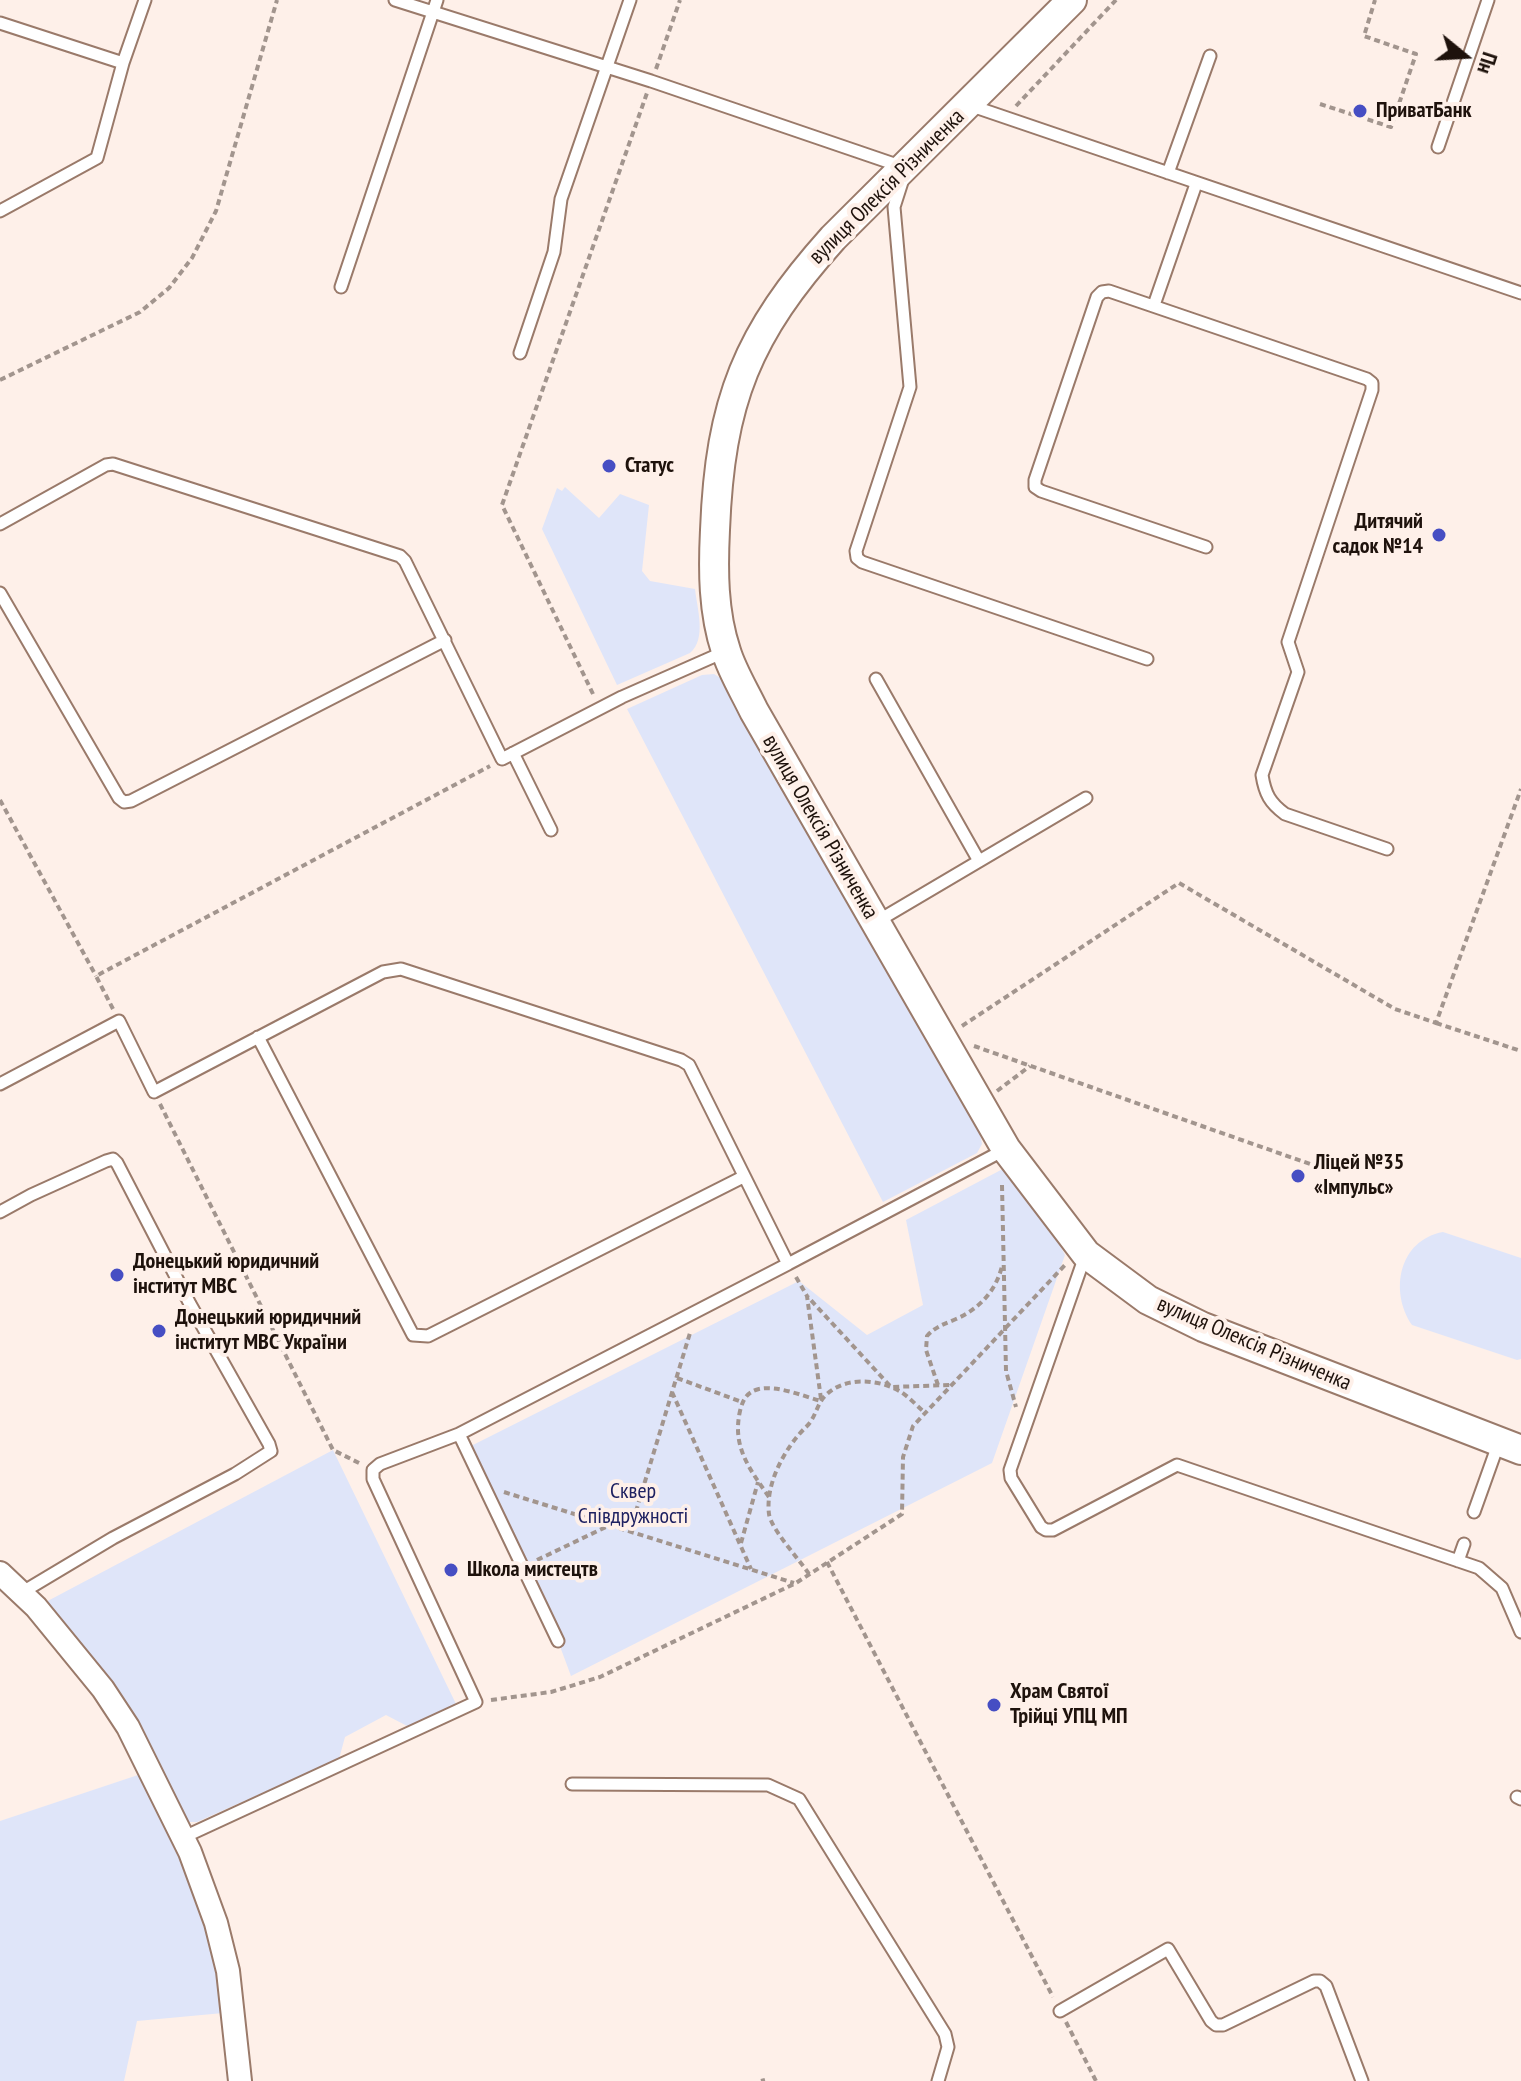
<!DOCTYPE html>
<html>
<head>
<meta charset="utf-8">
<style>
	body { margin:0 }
	#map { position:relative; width:1521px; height:2081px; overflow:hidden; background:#fef0e9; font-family:"PT Sans Narrow",sans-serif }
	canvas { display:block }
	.north { position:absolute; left:1425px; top:16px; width:80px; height:80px; -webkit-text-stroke:6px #fef0e9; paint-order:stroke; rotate:108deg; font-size:22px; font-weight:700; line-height:32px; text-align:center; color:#1e120c }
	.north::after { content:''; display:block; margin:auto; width:28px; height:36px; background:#1e120c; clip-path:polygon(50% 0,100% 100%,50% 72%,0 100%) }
</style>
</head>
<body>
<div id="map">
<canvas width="1521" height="2081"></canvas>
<div class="north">Пн</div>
</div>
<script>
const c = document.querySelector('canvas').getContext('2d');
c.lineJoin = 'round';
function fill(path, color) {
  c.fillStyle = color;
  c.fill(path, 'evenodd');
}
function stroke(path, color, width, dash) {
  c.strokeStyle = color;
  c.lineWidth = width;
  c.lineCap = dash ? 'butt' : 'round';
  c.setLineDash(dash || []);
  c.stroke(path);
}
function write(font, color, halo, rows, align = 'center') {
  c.font = font + ' "PT Sans Narrow",sans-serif';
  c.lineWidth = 8;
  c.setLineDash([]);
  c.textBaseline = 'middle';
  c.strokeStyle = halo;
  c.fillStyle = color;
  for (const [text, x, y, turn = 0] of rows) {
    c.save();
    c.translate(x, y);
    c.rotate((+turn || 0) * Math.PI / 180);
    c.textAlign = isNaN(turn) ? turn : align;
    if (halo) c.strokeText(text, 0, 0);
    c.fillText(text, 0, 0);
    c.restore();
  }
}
fill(new Path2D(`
	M565,487l34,31 21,-24 29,11 -7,66 8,10 45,8c2,19 12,50 -5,64l-73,32 -75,-156 15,-41 5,3z
	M714,674l8,5 258,454 2,11 -5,9 -94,49 -256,-493 75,-34z
	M1016,1162l49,93 -73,208 -421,213 -13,-35 -93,-192 334,-168 68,54 56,-30 -17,-85z
	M1443,1232l78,26v101l-4,1 -105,-35c-23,-34 -13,-85 31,-93z
	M333,1450l123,254 -47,23 -23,-12 -41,22 -6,22 -142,63h-10l-145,-218z
	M150,1771l40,81 44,160 -97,9 -13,60h-124v-260z`), '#dfe5f9');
const service = new Path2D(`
	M395,0l256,81 252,86
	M0,23l123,40
	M969,105l552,188
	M1438,147l50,-147
	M1168,173l42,-117
	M902,182l-8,25 16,180 -54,164 1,7 5,4 285,97
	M0,211l97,-53 26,-95 22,-63
	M341,287l96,-287
	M1154,305l42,-121
	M520,353l34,-101 7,-53 69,-199
	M0,524l106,-59 7,-1 287,92 5,5 97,198 120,-62 102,-45
	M1206,547l-165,-56 -6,-4v-7l62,-183 5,-5 7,-1 258,88 5,4v7l-84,252 10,30 -36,103c3,19 8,28 23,39l102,35
	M0,593l119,205 5,4 7,-1 314,-161
	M876,679l103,182
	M513,753l38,77
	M876,922l210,-124
	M258,1037l155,298 15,1 315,-159
	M0,1084l119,-63 35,71 229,-120 18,-3 280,91 8,5 99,199 218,-115
	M0,1212l31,-17 75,-34 7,-2 4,4 73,141 79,140 2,7 -36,23 -122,64 -92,55
	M1085,1256l-75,214 1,8 30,49 5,3h7l124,-65 302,103 23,20 19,44
	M459,1434l329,-170
	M1474,1512l25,-70
	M1458,1561l6,-17
	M572,1784l196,1 31,14 146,235 3,13 -10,34
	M1517,1797l4,2
	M184,1837l292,-135 -103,-223v-9l7,-6 79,-30 99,207
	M1060,2011l108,-62 43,72 5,4h7l91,-44h6l6,5 36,95`);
const minor = new Path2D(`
	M0,1573l36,34 67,82 25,38 62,125 26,71 12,48 12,110`);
const tertiary = new Path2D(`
	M1072,0l-239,238c-86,96 -113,163 -118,292 -2,40 -2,82 11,121 6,20 19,41 28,60l252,438 80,105 62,46 55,27 318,123`);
stroke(service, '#9a7a6a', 15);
stroke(minor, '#9a7a6a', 26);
stroke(tertiary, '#9a7a6a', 32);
stroke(new Path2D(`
	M656,69l24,-69
	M1320,104l71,23 25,-73 -52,-18 11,-36
	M1016,106l100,-106
	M0,380l140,-68 29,-24 23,-30 24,-47 61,-211
	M593,694l-91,-189 145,-412
	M0,800l96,176
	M113,1009l-17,-33 394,-210
	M1436,1023l85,28
	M962,1026l217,-143 216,126 41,14 85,-234
	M974,1046l356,125
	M997,1091l33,-25
	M160,1104l173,346 26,13
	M1002,1185l4,186 10,36
	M796,1277l11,19
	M677,1378l65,24
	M938,1385l-12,-35 1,-14c9,-10 18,-12 29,-17 23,-10 40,-28 46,-53
	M672,1392l79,177
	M821,1399l-14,-103 84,91 59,-2
	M504,1492l290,91
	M769,1497c-20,-29 -37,-50 -29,-86 3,-12 7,-19 19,-22 18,-4 44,7 62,12
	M630,1531l60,-198
	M741,1543l17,-61
	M537,1560l71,-34
	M827,1562l226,435
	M809,1574c-10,-15 -38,-45 -40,-60 -4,-31 17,-68 38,-88 9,-9 10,-23 19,-31 19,-19 54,-16 75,-3 8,5 16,14 23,20
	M491,1700l60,-8 49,-15 196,-94 106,-69 1,-57 10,-31 152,-161
	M1066,2022l30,59
	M761,2081l4,-1`), '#a2958e', 4, [6, 4]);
stroke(service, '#fff', 11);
stroke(minor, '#fff', 22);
stroke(tertiary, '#fff', 28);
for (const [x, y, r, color] of [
	[1360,111,8,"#464ec3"],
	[609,466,8,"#464ec3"],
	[1439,535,8,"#464ec3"],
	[1298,1176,8,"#464ec3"],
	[117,1275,8,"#464ec3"],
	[159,1331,8,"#464ec3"],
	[451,1570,8,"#464ec3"],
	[994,1705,8,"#464ec3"]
]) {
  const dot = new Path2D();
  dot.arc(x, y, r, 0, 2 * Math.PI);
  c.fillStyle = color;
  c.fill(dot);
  stroke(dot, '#fef0e9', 3);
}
write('bold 22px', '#1e120c', '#fef0e9', [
	["ПриватБанк",1376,111],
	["Статус",625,466],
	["Дитячий",1423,522,"right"],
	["садок №14",1423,547,"right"],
	["Ліцей №35",1314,1163],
	["«Імпульс»",1314,1188],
	["Донецький юридичний",133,1262],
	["інститут МВС",133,1287],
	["Донецький юридичний",175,1318],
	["інститут МВС України",175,1343],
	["Школа мистецтв",467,1570],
	["Храм Святої",1010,1692],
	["Трійці УПЦ МП",1010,1717]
], 'left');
write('22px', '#1e120c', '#fef0e9', [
	["вулиця Олексія Різниченка",887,187,-45],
	["вулиця Олексія Різниченка",820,827,60],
	["вулиця Олексія Різниченка",1254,1344,23]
]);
write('22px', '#1e2161', '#fef0e9', [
	["Сквер",633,1492],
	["Співдружності",633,1517]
]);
</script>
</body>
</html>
